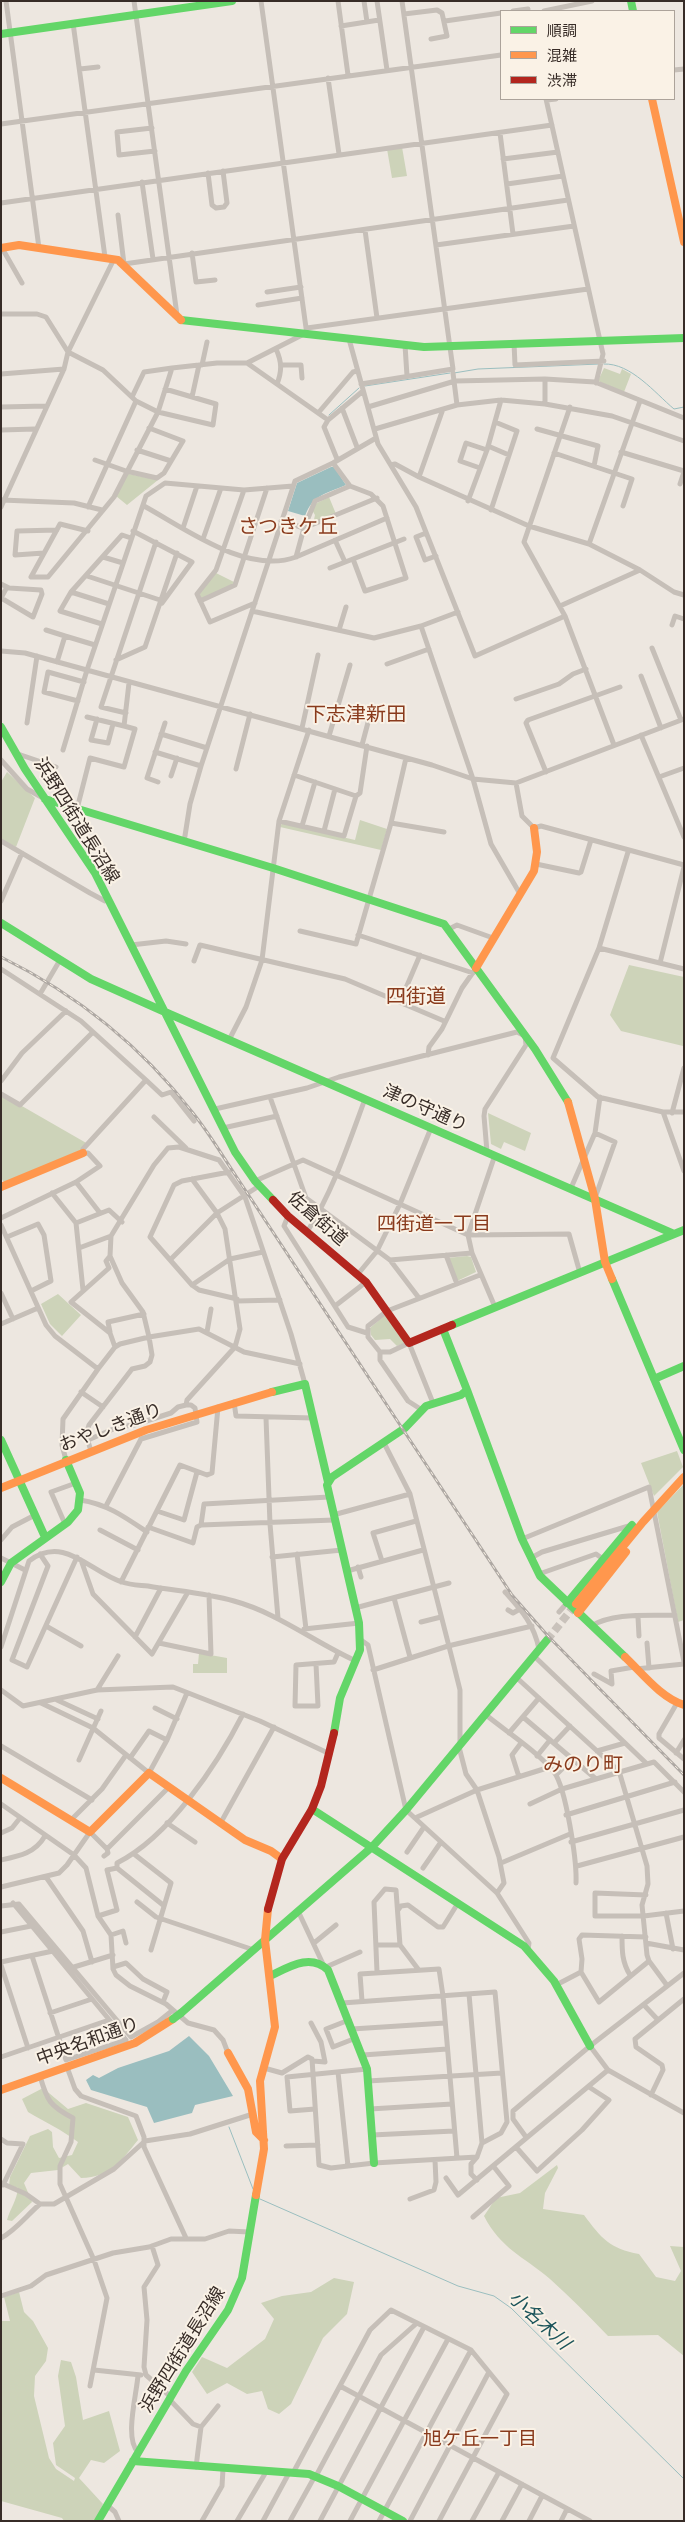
<!DOCTYPE html>
<html>
<head>
<meta charset="utf-8">
<style>
	body { margin:0 }
	#map { position:relative; width:685px; height:2522px; overflow:hidden; background:#ede7e0; font-family:Helvetica,"Noto Sans JP",sans-serif }
	canvas { display:block }
	.frame { position:absolute; inset:0; border:2px solid #372c27; pointer-events:none }
	.legend { position:absolute; left:500px; top:10px; width:175px; height:90px; box-sizing:border-box; background:#faf2e6; border:1px solid #aca39a; margin:0; padding:6px 9px; list-style:none; font-size:15px; color:#372c27 }
	.legend li { display:flex; align-items:center; gap:10px; height:25px }
	.legend b { width:25px; border:1px solid #aca39a }
</style>
</head>
<body>
<div id="map">
<canvas width="685" height="2522"></canvas>
<div class="frame"></div>
<ul class="legend">
<li><b style="height:6px;background:#63d668"></b>順調</li>
<li><b style="height:6px;background:#ff974d"></b>混雑</li>
<li><b style="height:6px;background:#b3261e"></b>渋滞</li>
</ul>
</div>
<script>
const c = document.querySelector('canvas').getContext('2d');
c.lineJoin = 'round';
function fill(path, color) {
  c.fillStyle = color;
  c.fill(path, 'evenodd');
}
function stroke(path, color, width, dash) {
  c.strokeStyle = color;
  c.lineWidth = width;
  c.lineCap = dash ? 'butt' : 'round';
  c.setLineDash(dash || []);
  c.stroke(path);
}
function write(font, color, halo, rows, align = 'center') {
  c.font = font + ' Helvetica,"Noto Sans JP",sans-serif';
  c.lineWidth = 4;
  c.setLineDash([]);
  c.textBaseline = 'middle';
  c.strokeStyle = halo;
  c.fillStyle = color;
  for (const [text, x, y, turn = 0] of rows) {
    c.save();
    c.translate(x, y);
    c.rotate((+turn || 0) * Math.PI / 180);
    c.textAlign = isNaN(turn) ? turn : align;
    if (halo) c.strokeText(text, 0, 0);
    c.fillText(text, 0, 0);
    c.restore();
  }
}
fill(new Path2D(`
	M402,147l5,29 -15,2 -5,-29z
	M604,368l16,6 2,-5 9,5 -7,18 -26,-11z
	M127,474h2l29,6 -31,25 -11,-9z
	M329,497l7,17 -23,10 2,-9 -3,-5 3,-6z
	M216,573l18,9 -1,2 -32,15 -3,-4z
	M7,772l28,26 -19,49 -15,-8v-57z
	M360,820l27,9 -6,21 -101,-23 2,-4 73,17z
	M629,965l55,12 -1,69 -62,-15 -11,-16z
	M1,1094l87,50 -5,5 -77,36 -5,-7z
	M488,1113l43,20 -6,18 -21,-9 -3,7 -10,-5z
	M467,1256l4,1 5,15 -19,9 -10,-23z
	M58,1294l23,21 -19,21 -12,-12 -9,-20z
	M385,1315l20,28 -8,3 -7,-7 -15,1 -4,-5 -1,-7z
	M677,1451l6,16 -29,29 -13,-33z
	M684,1484v136l-6,2 -21,-110z
	M199,1653l28,5v15h-34v-9h5z
	M43,2088l25,21 18,-6 42,14 10,23c-18,22 -27,37 -57,38l-13,-14 -10,6 -27,3 -7,10 8,19 -20,19 -5,-1c3,-11 10,-20 11,-32l-9,-3 1,-8 20,-41 18,-7 4,3 1,15 6,11 13,-3 6,-13c-16,-12 -33,-20 -50,-30l-6,-13z
	M557,2165l1,3 -13,25 -2,16 41,6c17,23 26,34 55,39l17,23 19,4 6,-10 -11,-25 14,1v109l-26,-21 -50,1c-19,-20 -38,-39 -58,-57 -27,-23 -49,-30 -66,-63l12,-18 24,-5z
	M334,2278l20,4 -7,32 -24,24 -32,66 -12,10 -11,-5 -6,-18 -15,3 -20,-11 -20,11 -15,-22 10,-15 25,11 38,-29 9,-20 -13,-16 21,-7 29,-4z
	M19,2292l5,20 9,9 15,27 -2,13 -11,15 -1,20 15,62 7,11 18,12 1,-3 -19,-13 -3,-22 12,-17 -7,-50 3,-16 10,2 5,15 7,43 26,-9 11,40 -16,12 -13,-3 -12,18 24,26 -7,17h-32l-2,-3 -61,-17v-180h9l-6,-24z`), '#cdd3b9');
fill(new Path2D(`
	M331,467h3l12,18c-20,9 -33,9 -41,31l-17,-5 9,-28z
	M189,2036l20,20 24,40 -38,9 -3,8 -38,10 -7,-16 -56,-17 -5,-10 7,-5 6,3 19,-10 51,-17z`), '#9abebf');
stroke(new Path2D(`
	M604,364c27,-1 51,29 70,45l10,-2
	M454,373l24,-4 122,-5
	M365,386l85,-13
	M329,415l30,-27
	M229,2127l24,62
	M260,2199l198,87 36,10 17,12 173,171`), '#9abebf', 1);
stroke(new Path2D(`
	M547,1640l29,-36`), '#c9c2bb', 8, [8, 4]);
stroke(new Path2D(`
	M6,1l33,247
	M134,1l43,314 -2,1
	M261,1l46,334
	M338,1l10,74
	M364,1l3,21
	M377,1l10,69
	M513,11l15,-2
	M544,11l48,-10
	M404,14l33,-4 5,3 5,23 -16,3
	M445,21l56,-8
	M73,23l32,234
	M341,26l38,-6
	M80,69l18,-2
	M674,70l10,-1
	M328,78l11,76
	M546,99l57,255 -7,29
	M547,100l9,-1
	M1,124l500,-69
	M152,128l-35,4 2,23 36,-4
	M500,133l13,101
	M503,159l55,-7
	M208,173l4,32 4,3 8,-1 3,-4 -4,-32
	M142,182l11,77
	M507,184l56,-8
	M1,203l551,-78
	M118,215l6,49 444,-64
	M365,230l12,88
	M436,245l138,-19
	M2,248l20,35
	M192,253l4,29 19,-2
	M267,292l34,-5
	M258,305l44,-7
	M1,314h36l9,3 22,35 35,18 33,31 22,11 55,13 3,-21 -51,-15
	M307,328l281,-39
	M349,339l29,105 38,63 59,149 90,-40
	M514,343l1,22 89,-4
	M405,345l2,31
	M276,349c6,13 6,22 1,35
	M247,363l81,57
	M202,365l5,-23
	M281,365h20l1,13
	M453,373l4,32
	M1,374l63,-5
	M361,384l92,-15 -51,-368
	M132,397l12,-25 28,-4
	M192,397l7,-32
	M545,404v-25
	M1,407l45,-1
	M368,407l87,-26 90,-2 50,3 89,36
	M570,407l-46,135 41,74 49,129
	M342,408l15,39
	M319,412l34,-40 4,-1
	M375,429l82,-24 44,-5 44,4 67,12 72,25
	M537,429l61,17 -4,20
	M1,430l34,-1
	M488,446l21,9
	M137,450l34,11
	M621,452l63,19
	M554,453l78,26 -9,27
	M337,459l-13,-32 4,-7 35,-29
	M95,460l31,11 31,7 7,-5 19,-32 -34,-13
	M333,463l17,23 21,8 12,12 23,72 -41,13 -12,-32
	M391,465l4,-1 24,13 110,49 60,18 51,26 34,22 10,3
	M480,468l-20,-7 6,-18 21,7
	M419,477l24,-68
	M680,484l4,-12
	M244,490l-28,80 -19,24 13,28 45,-19
	M2,500l72,3 28,7
	M468,501l19,-51 14,-50
	M144,506c42,23 103,69 152,51l91,-39
	M1,507l63,-138 4,-17 46,-93
	M88,507l48,-106
	M491,510l26,-79 -22,-9
	M281,521l23,7 11,-27 35,-15
	M183,528l14,-42
	M88,531l-28,-7 -29,53h17l66,-80 44,-85 14,-44 45,-5h30l55,-28
	M133,531l59,31 -30,41
	M426,533l-10,4 9,23 11,-4
	M203,539l18,-51
	M335,540l10,22
	M589,544l51,-143
	M44,553l-29,2 2,-24 40,-1
	M103,557l20,6
	M296,557l8,-29 73,-30
	M330,568l74,-29
	M87,576l76,25
	M1,584l8,4 32,2 1,4 -9,23 -32,-19 6,-11
	M71,592l38,12
	M200,601l35,-16 32,-97
	M560,606l80,-36
	M252,611l122,27 47,-12 37,-14
	M102,624l-42,-13 11,-19 51,-57 9,3
	M672,625l3,-9 9,3
	M421,626l52,153 18,65 29,50
	M46,630l19,6
	M339,630l7,-23
	M652,648l29,72
	M1,651l24,2 407,112 41,14 43,4 168,-64
	M116,660l29,-13 32,-94
	M57,662l8,-26 30,9
	M387,664l42,-15
	M641,676l20,52
	M516,699l43,-15 14,-10 13,-5
	M78,701l-34,-9 4,-20 36,10
	M126,713l-25,-6 55,-165
	M87,717l37,9
	M97,719l-6,21 17,3 5,-19
	M27,723l10,-67
	M302,728l16,-73
	M161,734l46,14
	M641,735l43,102
	M329,736l21,-71
	M362,745l8,-30
	M63,750l24,-80 59,-174 19,-13 79,7 49,-4
	M155,752l46,14
	M18,754l38,13
	M1,760l26,29 16,9
	M236,769l14,-55
	M546,772l-20,-49 2,-3 92,-33
	M294,775l62,21
	M171,776l6,-18
	M659,777l25,-9
	M158,782l-11,-4 18,-55
	M516,783l6,33 12,12 7,-2 143,39
	M77,809l13,-51 34,9 11,-38 -11,-3 5,-43
	M279,821l65,15 12,-40 4,-3 7,-47
	M391,823l53,9
	M302,826l13,-44
	M324,831l11,-42
	M1,841l89,52 15,8 3,-2
	M184,842l6,-38 11,-38 94,-285 38,-18 43,-25
	M628,852l-29,96 -46,110 45,39 65,15h21
	M536,864l43,9 2,-1 10,-32
	M1,901l21,-48
	M449,929l8,-4 36,13
	M300,931l56,13 35,-121 15,-65
	M358,935l115,38
	M131,945l35,-4 20,3
	M599,948l85,21
	M194,961l6,-16 145,34 99,42
	M660,963l24,-96
	M1,969l80,52 65,59 -63,69v4h5l12,13 -24,16 -75,36
	M40,994l20,-34
	M400,1002l20,-47
	M229,1040l17,-33 16,-47 17,-139 30,-91
	M428,1055l1,-8 13,-18 20,-41 12,-17
	M146,1080l16,15 9,-3 23,29
	M1,1081l21,-28 44,-42
	M1,1094l19,11 73,-73
	M270,1097l36,101 84,62 29,38
	M215,1109l92,-21 32,-11 178,-45 8,4 1,9 -41,64 -1,7 3,36
	M663,1112l21,59
	M672,1113l12,-45
	M154,1117l32,31
	M223,1128l54,-12
	M595,1133l20,9 -20,56
	M229,1172l-47,9 -8,4 -24,52 42,48 7,5 38,9
	M255,1181l48,-21 165,75 101,-1 11,39
	M76,1182l24,31
	M571,1188l24,-55 5,-36
	M52,1193l24,30 7,67
	M288,1216l-4,10 64,101 19,6
	M76,1223l33,-13 13,12
	M1,1225l45,100 9,11 43,33
	M307,1232c26,-41 41,-87 58,-133
	M7,1237l31,-13 6,11 7,46 -20,10
	M79,1248l32,-12
	M446,1255l11,29
	M170,1260l47,-47 42,-27
	M390,1260l82,-7
	M358,1274l19,-23 23,-47 31,-76
	M192,1285l38,-26 33,-7
	M1,1293l12,26
	M237,1301l43,-1
	M335,1306l31,-24
	M495,1307l-23,-54 -4,-18 27,-80
	M1,1324l37,-16
	M110,1332l-2,-10 36,-8
	M207,1332l4,-23
	M115,1347l-5,-14 -39,-31 38,-34 -3,-7 4,-5 1,-20 43,-71 14,-17 11,-1 40,13 26,37 46,137 14,50
	M380,1352v8l28,41 14,9
	M81,1392l22,15
	M234,1402l2,14 77,2
	M433,1403l-24,-60 -19,9h-10l-12,-15v-11l19,-15 93,-36
	M266,1418l4,106 8,94
	M88,1440l30,-13 16,-2 37,-12 7,-6 8,-2
	M384,1443l26,51 44,172 6,24v54
	M91,1451l-5,-16 3,-10 43,-56 13,-3 5,-4 2,-7 -3,-18 -6,-25 -21,-29 -12,-27
	M66,1460l-4,-15 1,-26 35,-50 17,-22 5,-3 29,-7 50,-8 45,23 56,12
	M80,1500c27,4 45,17 67,32
	M106,1506l35,-67 56,-17 -2,-14 -4,-3h-5l1,-5 48,-53 5,-18 -15,-100 -8,-16 -25,-34
	M157,1511l27,9 13,-48
	M333,1515l77,-21
	M65,1524l-14,-32 25,-9
	M201,1525l3,-21 125,-7
	M148,1527l45,16 4,-16 4,-2 133,-5
	M100,1530l38,20
	M522,1539l127,-52 35,175
	M1,1540l11,-13 23,-12
	M40,1554l8,12 -36,94 15,7 50,-110
	M297,1554l9,75
	M272,1557l70,-7
	M1,1558l24,12
	M531,1558l11,-6 90,-27
	M81,1560l12,34 59,60 36,-62
	M382,1561l-9,-28 43,-12
	M358,1567l3,10
	M347,1571l76,-21
	M539,1574l57,-20 7,5
	M121,1582l59,-117 27,10 5,-2 6,-66
	M505,1592c17,19 29,32 34,57
	M394,1598l16,59
	M355,1608l94,-25
	M508,1610l5,3 7,-4
	M559,1612l8,-9
	M638,1617l1,19
	M421,1622l20,-5
	M46,1626l35,20
	M591,1626c23,-14 58,-10 84,-11
	M304,1629l55,-6
	M135,1637l26,-49
	M361,1640l7,5 38,165 91,83 32,50 -1,7
	M159,1643l52,11 -2,-59
	M647,1643l2,25
	M1,1647l28,-86c35,-27 61,11 93,21 8,3 17,3 26,4 29,5 58,7 86,15 44,12 80,41 122,60
	M534,1656l112,107
	M316,1664l2,42h-23l1,-41 38,-3 4,-9
	M636,1669l48,-5
	M373,1670l75,-24 84,-20
	M594,1674l18,10 -1,-13 23,-4
	M517,1678l102,93 28,95 1,18 -6,21 5,50 2,6 17,23v3l-76,59 -77,65v8l13,18
	M1,1690l22,16 74,-16 76,-3 87,34 70,33
	M97,1690l21,-34
	M57,1700l41,19
	M41,1703l52,25 56,45 18,-33 20,-47
	M677,1703l-18,31v4l25,21
	M155,1708l22,11
	M486,1715c21,17 51,36 68,57 12,16 23,89 22,111
	M523,1717l73,62
	M509,1733l30,-35
	M554,1743l16,-17
	M1,1746l91,54
	M459,1747l7,27 11,16 22,67 5,26 -7,10
	M597,1751l28,-8
	M676,1753l8,-13
	M537,1756l13,-16
	M130,1758l19,-27 18,9
	M79,1760l22,-49
	M556,1775l16,-16
	M519,1777l-7,-22 9,-12
	M1,1804l73,51 12,13 12,48 13,19 2,34 3,6 14,11 36,18 22,19 26,7 9,10 5,13
	M530,1804l32,-15 92,-27 30,30
	M566,1815l109,-33
	M415,1818l62,-28 73,-23
	M71,1820l31,-31 24,-34
	M167,1823l28,19
	M220,1824l54,-97
	M1,1833l11,-5 8,-10
	M571,1842l113,-32
	M407,1852l17,-25
	M134,1854l37,29 -20,67
	M104,1856l4,-3 -1,-4 62,-62
	M1,1860c19,-4 34,-7 44,-24
	M501,1863l69,-29
	M577,1866l107,-29
	M423,1868l18,-26
	M46,1877l37,54 9,31
	M1,1887l58,-14 8,-8 23,-33 17,17
	M646,1895l-51,-2v23h49l40,-5
	M137,1902l19,15 98,33
	M13,1903l113,137 -60,20 -34,-104
	M163,1905l-46,-37v-5c52,-26 100,-98 126,-149
	M1,1906l18,-2 112,133 27,-15 15,-12
	M398,1910l3,-4 7,-1 30,22h5l15,-24
	M299,1913l24,51
	M666,1913l7,36
	M98,1916l19,-6 -10,-40 10,-2
	M1,1932l30,-6
	M111,1935l12,-4 3,12
	M622,1936c0,15 0,26 8,39
	M646,1937l-64,-2 -3,4 3,20 -1,13 18,30 50,-41
	M314,1943l22,-18
	M646,1943l38,7
	M376,1945h24
	M1,1962l52,-11
	M1,1965l27,83
	M74,1967l39,-12
	M113,1967l13,-4 17,16 24,13 -4,10
	M326,1967l34,-15
	M377,1972l-3,-70 11,-13 11,1 4,55 18,24
	M558,1984l23,-12
	M666,1987l18,-14
	M469,1994l13,149
	M362,2001l-2,-27 79,-5 4,27 14,162
	M644,2005l14,15
	M50,2013l42,-14
	M349,2020l-23,9 7,18 23,-9
	M311,2023l10,19 4,20 -12,-1
	M352,2029l93,-6
	M590,2046l18,24 76,43
	M363,2055l84,-6
	M1,2057l108,-37
	M67,2067l8,22 6,7 55,20 8,21v10l42,91
	M264,2068l18,5 26,-16 4,2 7,106 12,3 43,-5 103,-6 5,-14 19,-10 6,-11 -12,-130 -153,11
	M338,2072l10,94
	M40,2076c7,25 10,30 33,42l-2,24 -11,24v18l34,76 13,38 -17,88
	M368,2081l134,-8
	M651,2095l12,-25 -1,-5 -26,-18 -1,-8 49,-40
	M315,2109l-25,2 -3,-34 80,-8
	M370,2109l82,-5
	M372,2135l82,-4
	M1,2139l6,4 16,1 -20,41
	M286,2146l32,-1
	M516,2147l21,24 45,-41 27,-30 -20,-13
	M477,2157l-6,7v10l6,6
	M446,2178l12,17 150,-125
	M1,2183l25,11 14,10h14l60,-35 31,-28 45,-7 63,-20
	M410,2199l24,-9 2,-8 -1,-22
	M473,2217l36,-31 -15,-19
	M1,2238c15,-8 26,-23 39,-34
	M152,2246l6,19 -14,22 3,33 -3,47 2,8 25,22
	M1,2296l30,-10 15,-11 67,-22 36,-6 22,-8h34l24,-8 20,1
	M94,2370l47,5
	M138,2375c-1,18 -14,64 0,77
	M340,2386l250,135
	M169,2399l24,25 8,3
	M196,2467l5,-40 17,-21
	M293,2473l77,-143 21,-20 80,40 36,44 -68,127
	M316,2476l65,-121 36,-32
	M107,2505l8,7 4,9
	M202,2521l20,-35 1,-17
	M237,2521l29,-49
	M263,2521l26,-48
	M290,2521l25,-45
	M320,2521l104,-194
	M350,2521l98,-182
	M379,2521l92,-171
	M410,2521l79,-149
	M472,2521l27,-49
	M502,2521l20,-37
	M529,2521l13,-25
	M561,2521l6,-12`), '#c6bfb8', 5);
stroke(new Path2D(`
	M631,1l2,10
	M1,34l231,-33
	M181,320l243,27 260,-9
	M1,727l24,42 70,104 140,279 20,29 18,19
	M45,799l228,69 171,56 91,125 33,53
	M1,923l90,56 74,33
	M165,1012l509,222
	M612,1279l72,171
	M452,1325l232,-95
	M654,1379l30,-13
	M467,1390l55,149 18,37 85,81
	M272,1392l33,-8 23,98
	M1,1440l44,97
	M1,1582l10,-19 57,-41 10,-12 2,-17 -14,-33
	M567,1603l65,-78
	M334,1733l6,-35 20,-48 -1,-27 -32,-138 5,-8 73,-49 21,-22 35,-11 6,-5 -24,-61
	M312,1809l212,137 30,35 36,65
	M270,1976c19,-9 40,-23 58,-6l39,99 7,94
	M181,2013l191,-166 34,-37 141,-170
	M133,2461l176,13 29,12 65,35
	M98,2521l88,-150 42,-61 14,-32 14,-83`), '#63d668', 8);
stroke(new Path2D(`
	M652,99l32,143
	M1,248l18,-3 99,15 63,60
	M476,968l58,-97 3,-19 -3,-24
	M568,1102l27,97 10,63 7,17
	M1,1187l82,-34
	M1,1488l145,-58 126,-38
	M576,1604l67,-82 41,-45
	M578,1613l48,-61
	M625,1657c17,16 36,41 59,48
	M1,1778l89,54 59,-59 96,67 26,11 11,8
	M228,2053l20,36 8,43 8,8
	M1,2090l134,-47 38,-24
	M256,2195l8,-46 -4,-68 15,-54 -10,-87 3,-31`), '#ff974d', 8);
stroke(new Path2D(`
	M273,1200l15,16 78,66 43,61 43,-18
	M268,1909l14,-50 30,-50 9,-23 13,-53`), '#b3261e', 8);
const rail = new Path2D(`
	M1,957c75,37 141,90 192,156 16,20 29,42 43,63l276,419 36,41 136,139`);
stroke(rail, '#aea8a3', 3);
stroke(rail, '#faf2e6', 1, [4]);
stroke(new Path2D(`
	M173,2019l8,-6`), '#63d668', 8);
write('18px', '#372c27', '#faf2e6', [
	["浜野四街道長沼線",76,821,58],
	["津の守通り",425,1109,24],
	["佐倉街道",317,1219,41],
	["おやしき通り",111,1428,-20],
	["中央名和通り",88,2042,-20],
	["浜野四街道長沼線",183,2350,-58]
]);
write('19px', '#893a1c', '#faf2e6', [
	["四街道一丁目",434,1225],
	["旭ケ丘一丁目",480,2440]
]);
write('italic 19px', '#1b545a', '#faf2e6', [
	["小名木川",539,2321,43]
]);
write('20px', '#893a1c', '#faf2e6', [
	["さつきケ丘",288,527],
	["下志津新田",356,715],
	["四街道",416,997],
	["みのり町",583,1765]
]);
</script>
</body>
</html>
